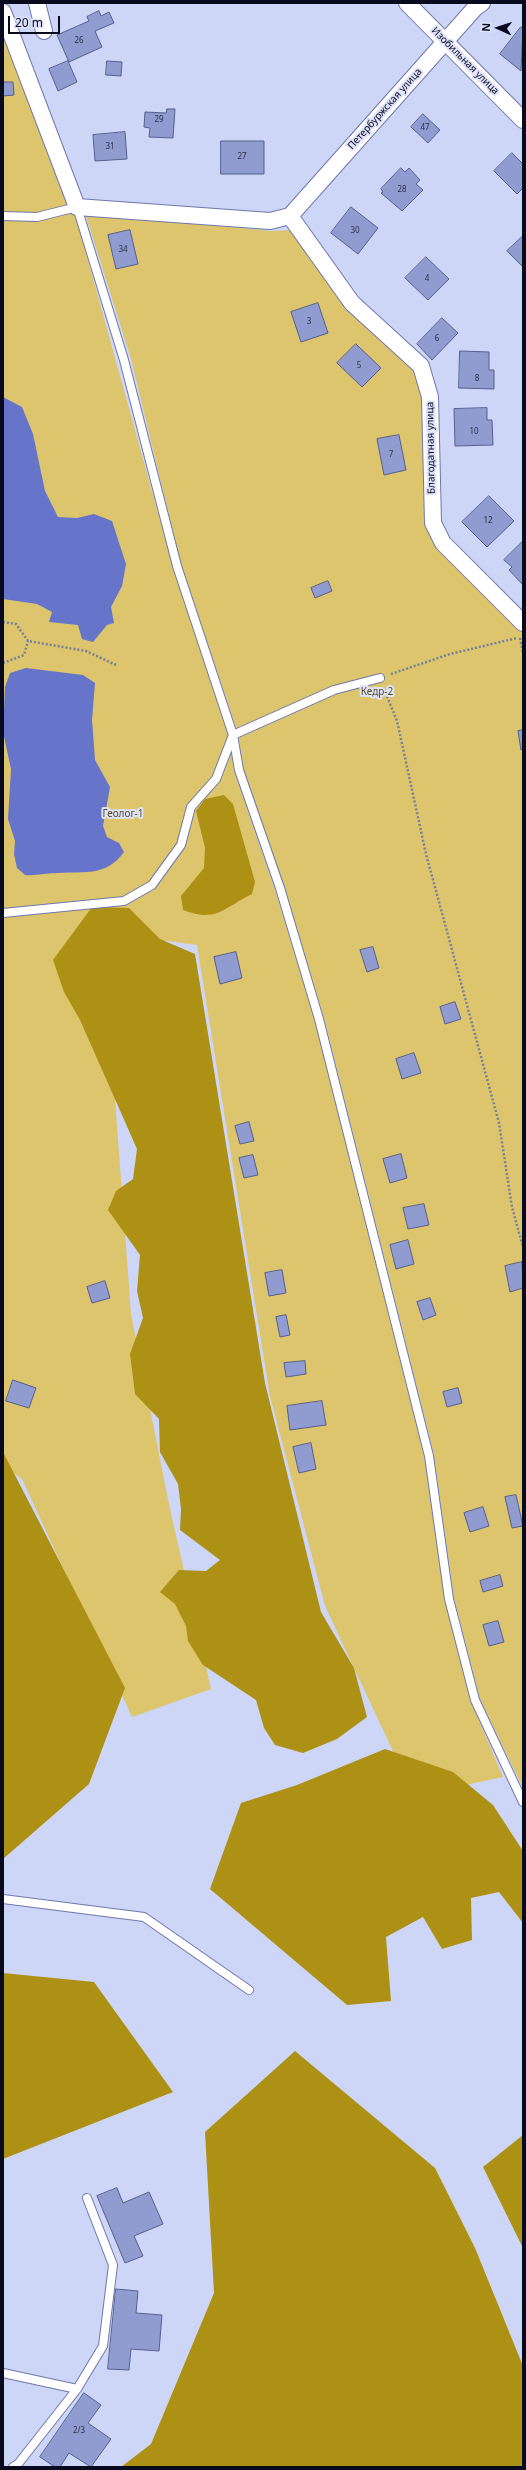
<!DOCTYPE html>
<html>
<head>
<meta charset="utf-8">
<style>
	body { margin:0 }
	#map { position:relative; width:526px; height:2470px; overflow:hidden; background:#cdd6f7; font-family:"Noto Sans",sans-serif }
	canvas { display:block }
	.frame { position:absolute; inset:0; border:4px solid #080b1e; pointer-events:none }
	.north { position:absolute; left:478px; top:8px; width:40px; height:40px; -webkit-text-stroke:3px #dee3fa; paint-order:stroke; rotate:273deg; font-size:11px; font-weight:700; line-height:16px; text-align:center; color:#080b1e }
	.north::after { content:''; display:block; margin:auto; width:14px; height:18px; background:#080b1e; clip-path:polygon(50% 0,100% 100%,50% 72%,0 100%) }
	.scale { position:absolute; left:8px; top:16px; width:52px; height:18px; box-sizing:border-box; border:2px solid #080b1e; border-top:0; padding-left:5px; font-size:12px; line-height:14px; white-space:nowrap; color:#080b1e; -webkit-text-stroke:3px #dee3fa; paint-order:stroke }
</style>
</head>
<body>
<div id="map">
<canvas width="526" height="2470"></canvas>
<div class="frame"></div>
<div class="north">N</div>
<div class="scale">20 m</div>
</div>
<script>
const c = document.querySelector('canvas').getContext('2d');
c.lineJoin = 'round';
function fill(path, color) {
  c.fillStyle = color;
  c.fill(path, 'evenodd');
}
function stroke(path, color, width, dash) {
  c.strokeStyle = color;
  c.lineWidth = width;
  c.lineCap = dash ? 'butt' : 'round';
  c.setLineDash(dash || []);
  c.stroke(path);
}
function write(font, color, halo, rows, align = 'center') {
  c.font = font + ' "Noto Sans",sans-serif';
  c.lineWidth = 4;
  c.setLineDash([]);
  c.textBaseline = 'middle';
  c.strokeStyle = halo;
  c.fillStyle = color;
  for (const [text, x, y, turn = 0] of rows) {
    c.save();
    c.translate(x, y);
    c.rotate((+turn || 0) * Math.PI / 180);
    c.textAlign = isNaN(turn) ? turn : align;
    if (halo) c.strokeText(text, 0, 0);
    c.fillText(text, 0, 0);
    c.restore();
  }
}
fill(new Path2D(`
	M3,25l71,185 99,357 56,170 5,34 41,119 40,131 109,435 21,143 26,103 32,75 -89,19 -89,-190 -55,-210 -73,-451 -104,-14 17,101 21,282 39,195 41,180 -79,28 -110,-238 -19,-13z
	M96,214l176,17 20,-1 54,78 69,63 8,27 17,151 83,83v1156l-43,-89 -26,-101 -20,-143 -110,-437 -40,-131 -41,-117 -5,-37 -57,-168 -50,-206 -45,-143z`), '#dcc56d');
fill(new Path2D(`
	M224,795l9,9 22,78 -3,12c-29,14 -35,29 -69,16l-2,-14 23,-28 1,-20 -9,-37 9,-12z
	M92,907l37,1 31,31 35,15 70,429 56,229 33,56 13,49 -30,22 -34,14 -28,-8 -11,-17 -8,-28 -53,-35 -15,-24 -2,-15 -11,-22 -15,-12 19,-22 27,1 14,-11 -40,-30 1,-21 -3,-25 -18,-32 -1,-33 -24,-25 -5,-40 13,-36 -6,-27 3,-36 -32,-45 8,-19 17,-12 4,-30 -57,-129 -16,-28 -11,-32z
	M3,1452l122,236 -36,96 -86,75z
	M385,1749l68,23 40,33 30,46v72l-24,-31 -28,6 1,42 -30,9 -19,-32 -37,20 5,64 -44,4 -137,-116 31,-86 56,-18z
	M3,1973l91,9 79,110 -170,67z
	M295,2051l140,117 40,80 48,118v101h-402l30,-23 63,-151 -9,-161z
	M523,2135v113l-40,-81z`), '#ad9114');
fill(new Path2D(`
	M3,397l19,10 11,27 12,57 13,26 19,1 17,-4 18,7 14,43 -4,22 -11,21 3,16 -7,2 -14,17 -11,-3 -4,-14 -29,-3 3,-10 -15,-8 -34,-5z
	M26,668l57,7 12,8 -3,37 3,40 15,27 -7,39 4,11 12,6 5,9c-18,25 -39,19 -65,21 -12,0 -23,3 -34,2l-8,-7 -3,-14 1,-13 -7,-22 3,-50 -8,-37 2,-45 5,-14z`), '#6674ca');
const building = new Path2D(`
	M99,11l2,5 8,-4 5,11 -19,8 7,16 -33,15 -12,-27 32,-14 -2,-4z
	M521,27l2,1 -2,43 -21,-17z
	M68,61l9,21 -19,9 -9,-22z
	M107,61l15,1 -1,14 -15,-1z
	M3,82h10l1,13 -11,1z
	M167,109h8l-2,29 -24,-1 1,-9 -6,-1 1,-15 21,1z
	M423,114l17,16 -12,13 -17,-16z
	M125,132l2,27 -32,2 -2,-26z
	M221,141h43v33h-43z
	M512,153l11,11v24l-6,6 -23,-23z
	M401,168l4,4 4,-4 11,12 -4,4 7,6 -21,21 -21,-18 2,-1 -2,-3z
	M351,207l27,21 -20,26 -27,-21z
	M130,230l8,34 -22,5 -8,-34z
	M523,236v31l-16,-16z
	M426,257l23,22 -21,21 -23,-22z
	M318,303l10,30 -27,9 -10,-30z
	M442,318l16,15 -26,27 -15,-16z
	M356,344l25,24 -19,19 -25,-24z
	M460,351l29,1v18h5v19l-35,-1z
	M487,408v12h5l1,25 -38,1 -1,-37z
	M399,435l7,35 -22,5 -7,-36z
	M489,496l25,25 -27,26 -25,-25z
	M523,541v44l-14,-15 3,-3 -8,-7z
	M328,581l4,10 -17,7 -4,-10z
	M523,730v19l-2,1 -3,-19z
	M373,947l6,21 -12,4 -7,-22z
	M236,952l6,26 -22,6 -6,-27z
	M455,1002l6,17 -16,5 -5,-17z
	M414,1053l7,20 -19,6 -6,-20z
	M249,1122l5,19 -14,3 -5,-18z
	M401,1154l6,24 -17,5 -7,-24z
	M253,1155l5,20 -14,3 -5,-20z
	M424,1204l5,21 -21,4 -5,-21z
	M408,1240l6,24 -18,5 -6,-24z
	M522,1262l1,26 -13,4 -5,-26z
	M282,1270l4,23 -17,3 -4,-23z
	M105,1281l5,17 -18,5 -5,-16z
	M430,1298l6,17 -13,5 -6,-18z
	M286,1315l4,20 -10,2 -4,-20z
	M305,1361l1,13 -20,3 -2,-14z
	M13,1380l23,8 -7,20 -23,-7z
	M458,1388l4,15 -15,4 -4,-15z
	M322,1401l4,24 -36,5 -3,-24z
	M311,1443l5,26 -17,4 -6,-26z
	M516,1495l7,31 -11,2 -7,-31z
	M483,1507l6,19 -19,6 -6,-19z
	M500,1575l3,11 -20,6 -3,-11z
	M498,1621l6,21 -15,4 -6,-21z
	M117,2188l6,15 26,-11 14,32 -29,12 9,20 -18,7 -28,-67z
	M116,2289l22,2 -2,22 26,2 -3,36 -28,-2 -2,21 -21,-1z
	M84,2393l17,12 -13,18 23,16 -20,28 -22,-14 -9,14h-5l-15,-10z`);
fill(building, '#909cd0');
stroke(building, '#555f8f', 1);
const lane = new Path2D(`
	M3,216l34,1 40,-10 47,153 53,206 56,169 6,35 41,118 39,131 110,437 20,143 26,101 48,102
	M3,913l121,-12 28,-16 29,-40 10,-38 25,-28 17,-44 101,-45 46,-12
	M3,1899l141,18 105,73
	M3,2373l74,16
	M13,2467l5,-3 59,-75 26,-43 10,-81 -26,-67`);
const street = new Path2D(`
	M37,3l7,28
	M407,3l116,117
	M3,12l74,195 193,14 20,-5
	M290,216l62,87 69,63 9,31 3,126 10,20 80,80
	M290,216l185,-208 7,-5`);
stroke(lane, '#6e78ab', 10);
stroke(street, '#6e78ab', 18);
stroke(new Path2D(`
	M3,622l13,2 12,17 58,10 30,14
	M520,638l3,15
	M3,663l21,-8 4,-14
	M391,674l59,-20 67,-16
	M384,689l13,32 29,133 73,269 13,84 11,40`), '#7a809b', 2.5, [2, 2]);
stroke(lane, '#fff', 8);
stroke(street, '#fff', 16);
write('8px', '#2a2f4a', null, [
	["26",79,41],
	["29",159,120],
	["47",425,128],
	["31",110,147],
	["27",242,157],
	["28",402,190],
	["30",355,231],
	["34",123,250],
	["4",427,279],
	["3",309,322],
	["6",437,339],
	["5",359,366],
	["8",477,379],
	["10",474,432],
	["7",391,455],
	["12",488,521],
	["2/3",79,2431]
]);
write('10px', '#080b1e', '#dee3fa', [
	["Изобильная улица",465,61,45],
	["Петербуржская улица",385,109,-48],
	["Благодатная улица",431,448,-91]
]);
write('10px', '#584c1f', '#dee3fa', [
	["Кедр-2",377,692],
	["Геолог-1",123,814]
]);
</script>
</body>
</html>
